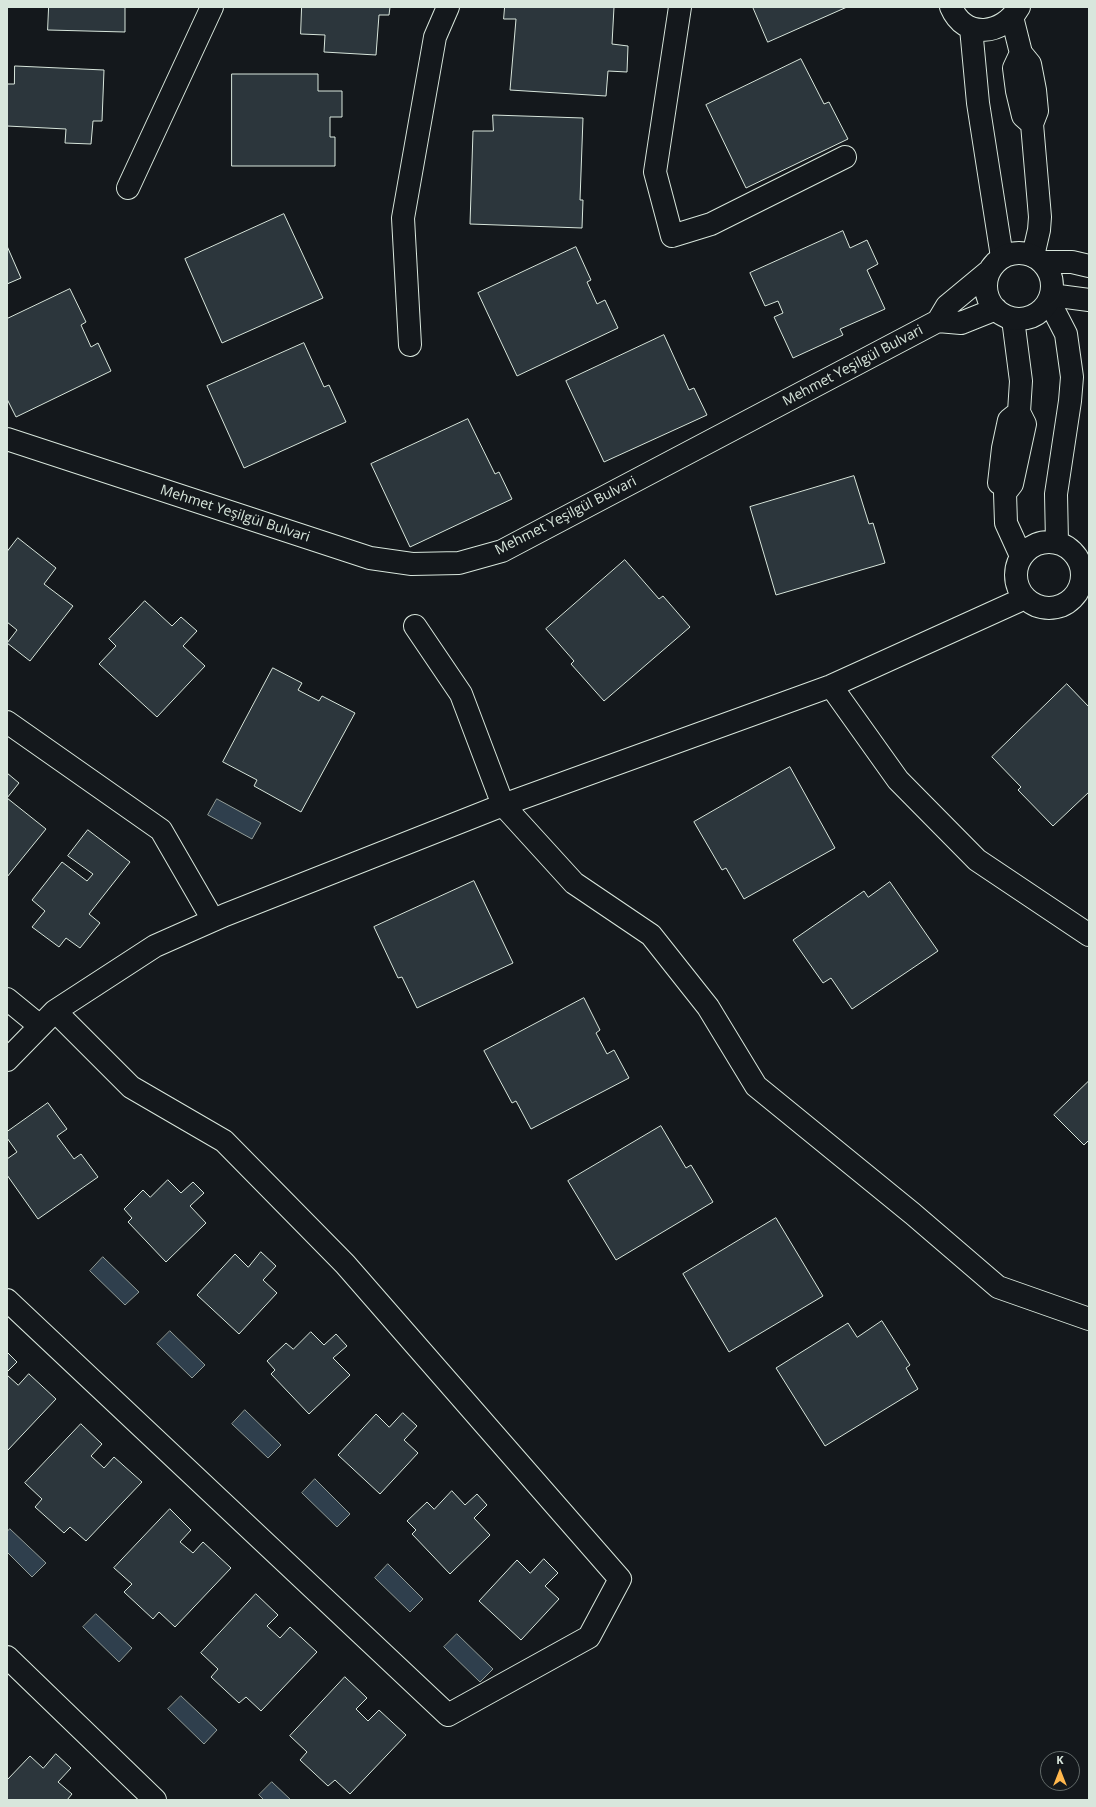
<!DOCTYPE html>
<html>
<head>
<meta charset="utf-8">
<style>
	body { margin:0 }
	#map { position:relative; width:1096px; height:1807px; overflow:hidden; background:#14181c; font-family:"Open Sans",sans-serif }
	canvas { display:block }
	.frame { position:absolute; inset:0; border:8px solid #d8e6dc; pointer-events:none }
	.north { position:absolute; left:1040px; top:1751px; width:40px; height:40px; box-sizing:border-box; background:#14181c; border:1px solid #626a69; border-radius:50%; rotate:0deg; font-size:11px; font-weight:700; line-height:16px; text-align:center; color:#d8e6dc }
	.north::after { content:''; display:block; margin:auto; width:14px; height:18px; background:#ffb74d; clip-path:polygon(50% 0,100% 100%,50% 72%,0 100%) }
</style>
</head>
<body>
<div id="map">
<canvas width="1096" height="1807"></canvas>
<div class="frame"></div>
<div class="north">K</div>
</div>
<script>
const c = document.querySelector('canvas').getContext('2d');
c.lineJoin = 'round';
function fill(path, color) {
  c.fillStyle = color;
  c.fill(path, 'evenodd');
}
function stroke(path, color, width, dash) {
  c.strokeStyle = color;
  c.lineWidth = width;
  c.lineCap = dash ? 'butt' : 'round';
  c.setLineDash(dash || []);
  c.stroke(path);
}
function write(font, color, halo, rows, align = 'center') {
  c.font = font + ' "Open Sans",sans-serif';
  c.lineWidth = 3;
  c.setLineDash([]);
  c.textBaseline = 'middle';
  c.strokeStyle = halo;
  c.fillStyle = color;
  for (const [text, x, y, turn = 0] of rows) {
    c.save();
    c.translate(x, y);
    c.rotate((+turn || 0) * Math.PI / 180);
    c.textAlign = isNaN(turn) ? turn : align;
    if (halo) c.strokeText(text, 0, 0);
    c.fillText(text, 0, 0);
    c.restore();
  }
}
const water = new Path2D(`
	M217,799l44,24 -9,16 -44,-24z
	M103,1257l36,35 -14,13 -35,-34z
	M170,1331l35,34 -13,13 -35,-34z
	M245,1410l36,35 -13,13 -36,-34z
	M315,1479l35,35 -13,13 -35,-34z
	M10,1529l36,34 -14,14 -25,-25v-20z
	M388,1564l35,35 -13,13 -35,-34z
	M96,1614l36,34 -13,14 -36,-35z
	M457,1634l36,35 -13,13 -36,-35z
	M181,1696l36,34 -13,14 -36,-35z
	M272,1782l19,18h-27l-5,-5z`);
fill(water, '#2f3f4d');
stroke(water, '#939e99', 1);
const building = new Path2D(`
	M49,7h76v25l-77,-2z
	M302,7h88l-1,8h-10l-3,40 -52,-3 1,-17 -24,-1z
	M505,7h109l-2,37 16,2 -1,26 -19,-1 -2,25 -96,-6 6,-71h-12z
	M753,7h94l-79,35z
	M801,59l23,45 5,-2 19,37 -102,49 -40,-83z
	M15,66l89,4 -2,51h-9l-2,23 -26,-1 1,-14 -59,-3v-42h7z
	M232,74h86v17h24v26h-12v20h5v29h-103z
	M493,115l90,3 -3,82h3l-1,28 -112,-4 3,-93h20z
	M284,214l39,84 -101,45 -37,-84z
	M843,231l7,17 17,-8 11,24 -11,6 18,39 -45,20 3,6 -50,23 -19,-41 9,-4 -5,-12 -13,5 -15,-33z
	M7,246l14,32 -14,6z
	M576,247l15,33 -4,2 10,22 8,-4 13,28 -101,48 -39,-83z
	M70,289l16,33 -5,3 10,22 7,-4 13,28 -95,46 -9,-18v-80z
	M664,335l25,55 5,-2 13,27 -103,47 -38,-81z
	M304,343l20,44 5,-2 17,37 -102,46 -37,-82z
	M468,419l27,55 4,-2 13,27 -102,48 -39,-83z
	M854,476l15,48 4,-1 12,40 -109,32 -26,-88z
	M18,538l38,30 -12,16 29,22 -43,55 -23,-18 10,-13 -10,-8v-70z
	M625,560l34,39 4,-3 27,31 -86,74 -33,-37 3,-3 -28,-32z
	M145,601l27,25 9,-9 16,14 -14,15 22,20 -48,51 -58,-53 17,-18 -7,-7z
	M273,668l29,15 -4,7 21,11 3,-5 33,17 -54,99 -47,-26 3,-6 -34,-18z
	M1067,684l22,23v85l-36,34 -35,-36 3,-3 -29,-30z
	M790,767l45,81 -91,51 -18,-31 -4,2 -28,-48z
	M7,773l12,10 -12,15 39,31 -39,48z
	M88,830l42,32 -41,52 11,9 -20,25 -14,-10 -7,9 -27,-20 13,-16 -13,-11 30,-38 25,19 6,-7 -25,-18z
	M474,881l39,82 -96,45 -15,-31 -4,1 -24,-51z
	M890,882l48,69 -86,58 -21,-31 -8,5 -30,-43 71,-49 4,6z
	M584,998l16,32 -4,3 11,21 7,-4 15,28 -98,51 -15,-28 -4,2 -28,-52z
	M1089,1081v59l-5,5 -30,-30z
	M48,1103l19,26 -10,7 17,23 7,-5 17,23 -60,42 -31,-44v-16l10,-7 -10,-14v-6z
	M661,1126l25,42 5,-3 22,37 -97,58 -48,-79z
	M168,1180l13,13 12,-11 11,11 -14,13 16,17 -40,39 -38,-40 4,-4 -8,-9 19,-19 7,7z
	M776,1218l47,78 -94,56 -46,-78z
	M261,1252l15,14 -13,14 14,13 -38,41 -42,-39 38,-41 13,13z
	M882,1321l28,44 -4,3 12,21 -93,57 -49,-78 72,-45 9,14z
	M311,1332l13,13 12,-11 11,12 -14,12 17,17 -41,39 -38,-40 4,-4 -8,-9 19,-18 7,6z
	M7,1352l10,10 -10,10z
	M29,1374l27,25 -49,52v-76l11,10z
	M403,1413l14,13 -13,14 14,13 -38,41 -42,-39 38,-41 13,13z
	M81,1424l21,20 -11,12 13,12 10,-11 28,25 -56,59 -16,-14 -6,6 -29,-26 7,-8 -17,-16z
	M452,1491l13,14 12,-11 10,11 -13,13 16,17 -40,39 -38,-40 4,-4 -9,-9 20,-19 7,7z
	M170,1509l21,21 -11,12 13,11 10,-11 28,26 -56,59 -16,-15 -6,7 -29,-27 8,-8 -18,-16z
	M544,1559l14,14 -13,13 14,13 -38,41 -42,-39 38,-41 13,13z
	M256,1594l22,21 -11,11 13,12 10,-11 27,25 -56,59 -15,-14 -7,6 -28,-26 7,-8 -17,-16z
	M345,1677l22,21 -11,11 12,12 11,-11 27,25 -56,59 -15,-14 -7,6 -28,-26 7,-8 -17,-16z
	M56,1754l15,14 -13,14 14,12 -5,6h-60v-20l23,-24 13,12z`);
fill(building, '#2c363c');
stroke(building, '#d8e6dc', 1);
const minor = new Path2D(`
	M680,7l-25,165 17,64 39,-12 134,-67
	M951,7c14,33 52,28 68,0
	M1012,17l9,36 -7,15 3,23 6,25 9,8 8,93 -1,13 -6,26
	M971,28l7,75 24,154
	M1021,53l9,11 5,26 2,21 -5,13
	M128,188l84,-181
	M1049,301l17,33 6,43 -2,24 -14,93 1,48
	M1013,319l8,62 -2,31 6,12 -13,60 -7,9 1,30 15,33
	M410,345l-7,-127 32,-181 13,-30
	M999,483l4,-35 6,-28 10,-8
	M1016 575a33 33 0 1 1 66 0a33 33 0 1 1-66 0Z
	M415,626l46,68 42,111 71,78 77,52 57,72 48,79 157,128 85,73 91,32
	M831,686l67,94 79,80 112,75
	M7,722l154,108 52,90
	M7,999l33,27
	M7,1060l48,-49 100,-65 70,-31 278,-110 328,-119 194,-88
	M7,1300l441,415 141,-78 31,-58 -275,-315 -121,-123 -93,-54 -76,-76
	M7,1657l148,143`);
const major = new Path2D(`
	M986 286a33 33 0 1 1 66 0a33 33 0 1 1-66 0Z
	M1042,262h30l17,4
	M1051,295l38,5
	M938,321l9,-15 41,-34
	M7,439l363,119 42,6 47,-1 43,-12 417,-220 19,-10 23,2 35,-14`);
stroke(minor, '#d8e6dc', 24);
stroke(major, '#d8e6dc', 24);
stroke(minor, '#14181c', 22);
stroke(major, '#14181c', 22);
write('14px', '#d8e6dc', '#14181c', [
	["Mehmet Yeşilgül Bulvari",853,366,-28],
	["Mehmet Yeşilgül Bulvari",235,514,18],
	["Mehmet Yeşilgül Bulvari",566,516,-27]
]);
</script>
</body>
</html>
